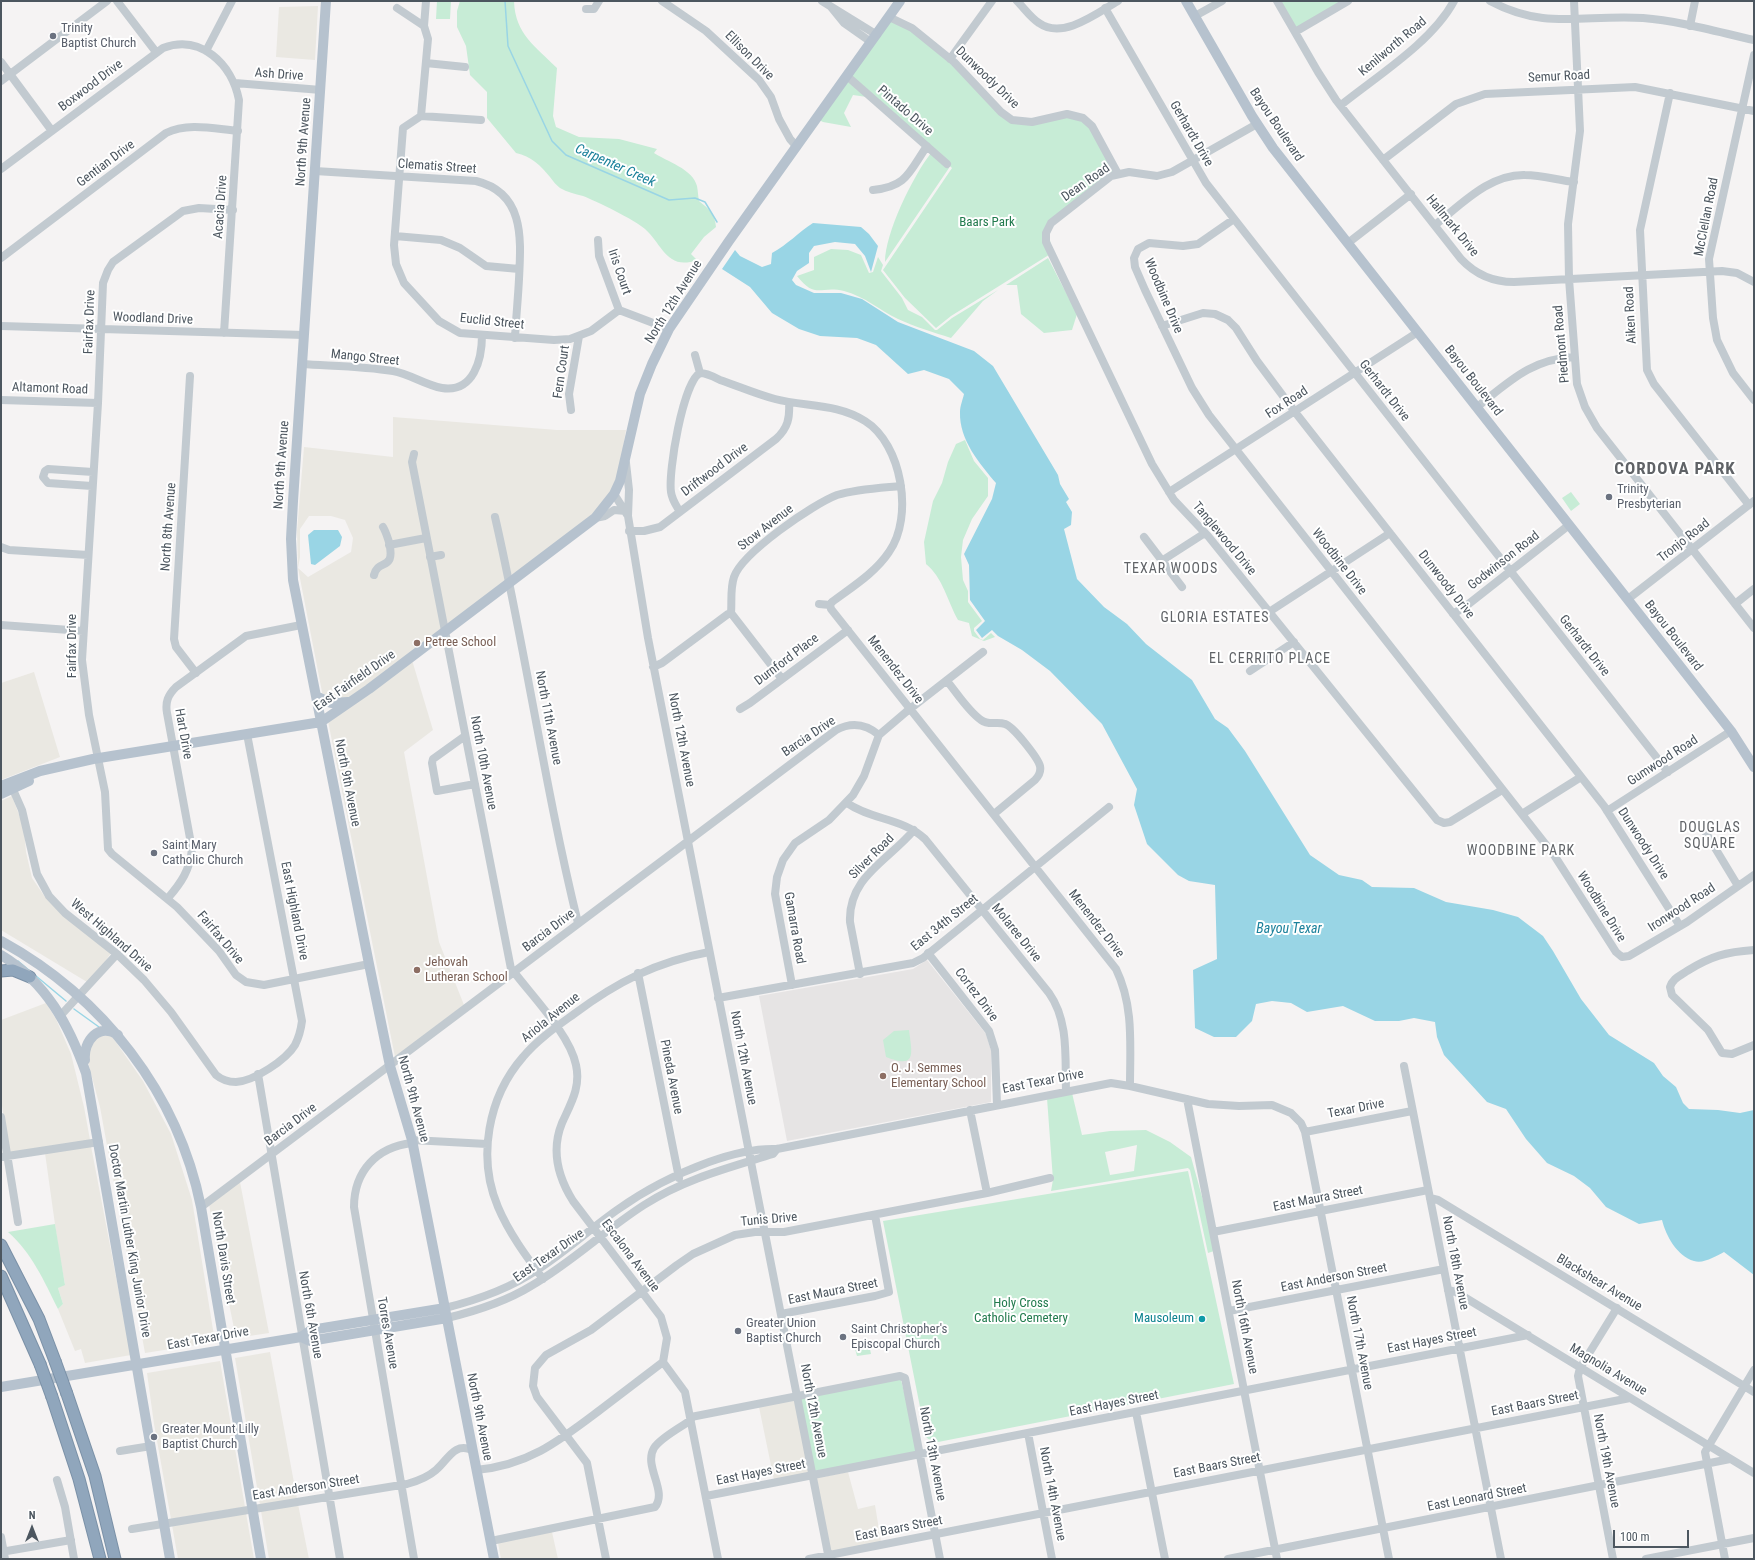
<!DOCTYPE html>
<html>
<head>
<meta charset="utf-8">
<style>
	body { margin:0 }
	#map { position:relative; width:1755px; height:1560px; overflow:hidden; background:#f5f3f3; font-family:"Roboto Condensed",sans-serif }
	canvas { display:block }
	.frame { position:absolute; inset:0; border:2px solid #4c565f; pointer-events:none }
	.north { position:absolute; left:12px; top:1508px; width:40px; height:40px; -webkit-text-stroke:3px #fff; paint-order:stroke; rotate:0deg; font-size:11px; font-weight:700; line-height:16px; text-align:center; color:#4c565f }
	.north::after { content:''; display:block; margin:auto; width:14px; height:18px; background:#4c565f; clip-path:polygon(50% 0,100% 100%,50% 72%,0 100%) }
	.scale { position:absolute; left:1613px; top:1530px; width:76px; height:18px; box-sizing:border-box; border:2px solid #4c565f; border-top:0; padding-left:5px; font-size:12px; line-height:14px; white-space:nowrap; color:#4c565f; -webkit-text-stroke:3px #fff; paint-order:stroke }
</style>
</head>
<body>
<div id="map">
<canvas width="1755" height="1560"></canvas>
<div class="frame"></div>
<div class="north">N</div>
<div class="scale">100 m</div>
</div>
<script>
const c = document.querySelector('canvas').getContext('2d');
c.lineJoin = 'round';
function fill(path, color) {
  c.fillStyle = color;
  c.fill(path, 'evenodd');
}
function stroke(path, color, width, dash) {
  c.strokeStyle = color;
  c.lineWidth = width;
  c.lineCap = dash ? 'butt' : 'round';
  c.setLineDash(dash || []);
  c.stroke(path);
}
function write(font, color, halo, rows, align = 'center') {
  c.font = font + ' "Roboto Condensed",sans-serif';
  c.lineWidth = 4;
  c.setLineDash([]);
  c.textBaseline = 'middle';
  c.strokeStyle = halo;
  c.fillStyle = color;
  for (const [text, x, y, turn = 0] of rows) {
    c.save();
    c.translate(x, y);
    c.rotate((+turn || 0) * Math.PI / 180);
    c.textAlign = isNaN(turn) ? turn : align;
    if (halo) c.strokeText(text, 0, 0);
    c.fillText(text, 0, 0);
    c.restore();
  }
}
fill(new Path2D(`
	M318,6l-3,54 -39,-3 3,-50z
	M393,417l164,13h69l-8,49 -6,13 -14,18 -15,14 -71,53 -15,-63 -5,1 15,66 -60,45 -14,-66 11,-2v-6l-12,2 -18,-92 3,-10 -5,-1 -3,12 14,73 -32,6 -4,-14 -5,-4 -3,4 6,8 4,19 -2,4 -13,9 -3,9 5,1 2,-6 14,-11 2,-5 -1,-9 32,-6 18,89 -94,69 -17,2 -9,-4 -25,-129 -1,-37 7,-84 89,10zM309,516h22l14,4 8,18 -2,14 -43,25 -10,-9 2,-11v-28z
	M412,660l21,70 -29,22 35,190 25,63 -69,52 -67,-336z
	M34,672l26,85 -59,23v-97z
	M12,796l12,32 2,24 6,26 13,19 66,56 -9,13 -15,16 -86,-52v-129z
	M46,1003l10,16 15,35 13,53 6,33 -81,13 -8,-54v-79z
	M111,1035l32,46 28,53 21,66 23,142 -70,11 -45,-246 -12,-45 1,-18 10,-8z
	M91,1146l40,209 -46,8 -4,-14 -6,2 -17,-42 5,-5 -5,-16 7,-4 -6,-31 -14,-100z
	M240,1182l29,151 -33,5 -27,-133z
	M270,1352l27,147 -37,6 -25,-147z
	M220,1361l25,146 -74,12 -17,-95 -7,-51z
	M795,1400l15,73 -36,7 -15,-73z
	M848,1472l10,37 17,-4 6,37 -51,10 -14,-74z
	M298,1504l11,55h-40l-8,-48z
	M246,1513l8,46h-76l-6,-34z
	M552,1532l6,27h-57l-3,-16z`), '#eae8e2');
fill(new Path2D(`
	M927,960l59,74 5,16v52l-204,39 -28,-145 154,-27z`), '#e6e4e4');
fill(new Path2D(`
	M437,1h14l-1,18h-14z
	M460,1h54c1,33 22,46 43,67l-4,48 3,11 23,10 40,2 38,10 -3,4c12,8 39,16 43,33 1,5 1,10 2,15 10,8 16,13 17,26l-12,10 -13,17 6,6c-30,11 -35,-16 -52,-31 -10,-9 -49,-28 -62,-33 -8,-2 -16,-4 -23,-8 -4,-3 -7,-7 -10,-11 -9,-11 -19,-21 -34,-24l-29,-35v-26l-17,-17 -4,-29 -9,-19v-16z
	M1277,1h71l-53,31z
	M889,17l31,17 81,78 17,10 42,-7 23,3 35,56 -70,53 4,26 -101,63 -15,12 -31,-30 -22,-28 69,-102 -105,-92z
	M848,80l19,17 -14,-2 -9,18 7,14 -28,-5 -4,-2z
	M931,153l18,15 -64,94c0,-29 28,-86 46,-109z
	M831,249l17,1 13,5 8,18 4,-1 5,-15 5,8 -2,6 21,27 6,12 14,7 13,13h2l15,-12 46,-28 -15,11 -32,37c-18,-6 -36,-11 -53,-19 -19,-9 -32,-22 -54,-28 -24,-6 -28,9 -47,-15l17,-6v-13z
	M1048,258l29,56 -5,16 -28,3 -23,-19 -4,-29h-11z
	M965,440l9,21 14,17v18l-16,23 -9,21 -2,17 2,23 5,11v11l14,19 -8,7v3l6,8 3,1 8,-7 4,4 -11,4 -12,-5 -3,-13 -11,-3c-11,-20 -15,-42 -32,-56l-2,-22 9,-41 9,-18 6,-21 8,-18z
	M1571,492l9,12 -9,7 -9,-13z
	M909,1030c3,24 8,39 -23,27l-3,-17 11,-9z
	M1072,1093l10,42 28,-4 36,-1 24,12 21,15 15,54 8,40 -6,2 -18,-83 -2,-2 -137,23 2,-11 -6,-82zM1137,1145l-3,26 -24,4 -5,-23z
	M1188,1171l46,213 -301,59 -7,-6 -43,-216z
	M55,1224l10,61 -7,3 5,16 -5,5c-14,-28 -26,-56 -50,-77z
	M868,1339l3,15 -14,2 -4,-14z
	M900,1376l20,79 -107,21 -16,-79z`), '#c7ecd6');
fill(new Path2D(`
	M813,223l48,4 8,7 9,12 -7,26 -6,-16 -10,-12 -20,-2 -21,4 -5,7v10l-12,8 -5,9 4,5 18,8h27l21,6 36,23 76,29 19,15 65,109 2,9 9,15 -3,3 6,10 -1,13 -7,4 13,50 27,28 23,17 19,20 46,36 23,39 13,9 17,23 65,104 29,20 23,5 10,7 42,1 32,14 47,8 25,7 25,19 10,15 28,48 28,36 45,28 9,13 13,11 7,16 6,6 29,1 22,3 14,-3v165l-30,-23c-8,4 -20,12 -30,9 -17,-5 -28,-25 -32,-41l-23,4 -33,-17 -16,-19 -16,-12 -27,-13 -21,-24 -20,-30 -19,-7 -43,-47 -7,-18 -2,-15 -21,-4 -15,3h-24l-32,-15 -36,6 -16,-9 -19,-2 -16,3 -4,17 -16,16h-22l-19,-9 -2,-58 24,-11 -2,-74 -26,-4 -11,-6 -31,-31 -13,-39 3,-16 -35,-65 -52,-53 -28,-21 -24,-14 -6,-6 -10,8 -6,-8 9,-9 -15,-21 -1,-35 -5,-11 28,-55 4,-16c-16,-19 -37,-43 -36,-71 0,-6 3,-13 4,-18l-15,-15 -25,-9 -16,4 -32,-29 -19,-7 -37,-2 -21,-7 -27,-16 -22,-26 -28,-18 13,-19 5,6 22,11 9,-3 1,-11c15,-8 27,-21 41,-30z
	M314,530h24l4,7 -2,9 -25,19 -4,-1 -3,-29z`), '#99d5e5');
stroke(new Path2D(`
	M505,1l3,45 44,95 14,14 103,45 26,-2 10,4 12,20
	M18,961l48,40
	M74,1009l25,18`), '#99d5e5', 1.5);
const highway = new Path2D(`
	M1,971l12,-1 17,7
	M1,1245l38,74 16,42
	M1,1276l39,88
	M67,1394l28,82 20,83
	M52,1397l27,82 21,80`);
stroke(highway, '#7b91a7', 13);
stroke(new Path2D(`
	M117,1l39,51
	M662,1l44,30 53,49 12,17 8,22 11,20 7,8
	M822,1l55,34
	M1017,1c7,7 14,17 22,22 24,17 58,-10 79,-22
	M1277,1l41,71 18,28 125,159c14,15 32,23 53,23l208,-11 15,2 17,9
	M1490,1c56,30 94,13 153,17 37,3 75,14 111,22
	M1574,1l6,130 -12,93 1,55 8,105 8,23 12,21 157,200
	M831,7l13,16 27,19
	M397,8l27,18 4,13 -7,77 -18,12 -9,117 2,19 8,19 35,38 21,12 94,7 16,-1 21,-8 28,-21 50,19
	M1105,8l101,175 462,589
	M586,9h8l5,-8
	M1195,16l27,-15
	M889,17l23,11 42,34 47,50 11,8 20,2 35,-8 16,4 9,8 26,48
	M424,26l2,-25
	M1690,26l5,-25
	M1295,32l53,-31
	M206,51l26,-50
	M1754,55l-45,204 4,59 4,22 16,33 21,27
	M950,59l42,-58
	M1,62l51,69
	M426,63l39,4
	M847,76l100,88
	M1,81l106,-80
	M235,83l86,7
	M1670,93l-30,137 7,140 7,14 95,121
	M1341,105c36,-29 91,-63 113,-104
	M421,116l60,4
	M1257,124l-85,48 -15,4 -28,-4 -18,4 -60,47 -5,10v9l106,222 22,36 34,36 229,284 7,3 6,-1 52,-32
	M1383,160l73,-56 29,-10 150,-7 119,24
	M1,169l162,-121c38,-14 69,16 76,52l-15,233
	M315,171l161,10c49,12 45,58 43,98 -1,20 -3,39 -4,59
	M873,190c34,-3 36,-18 54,-44
	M233,210l-34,-2 -16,3 -70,51 -5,8 -5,13 -5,120 -16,257 7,55 16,77 3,57 4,5 65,53 42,44 17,24 10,7 18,3 105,-21
	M1234,219l-36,25 -15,2 -34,-3 -11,6 -4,9 1,9 10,23 47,98 17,27 345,440 62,97 6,5 7,-1 58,-34 67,-47
	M1435,225c26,-20 54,-51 90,-50 16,0 33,5 49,7
	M395,236l46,4 19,8 26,18 33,3
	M598,240l1,16 20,54
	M1348,243l63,-49
	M1,258l165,-125c22,-11 49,-4 72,-2
	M1,326l303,9
	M1162,326l41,-13 12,1 13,6 8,8 21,33 38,51 309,394 76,120
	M695,355l5,18
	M302,364c30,2 61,2 91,7 17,3 32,14 49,17 32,5 40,-29 40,-53
	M700,373c7,0 14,4 20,7 18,6 36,14 55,19 30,8 62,4 90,22 37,23 49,96 24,131 -14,21 -37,35 -57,50l-2,3 1,4 285,360c18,37 14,76 14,117
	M190,376l-16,263 2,8 20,26
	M1,400l97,3
	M1477,407c32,-25 54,-48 97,-50
	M571,410l-2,-16 10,-58
	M414,454l-2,8 100,512
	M626,463l3,27 -1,26
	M92,486l-44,-3 -5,-6 2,-6 3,-2 45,3
	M1169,492l249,-160
	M614,494l14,22 20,122 181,921
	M680,512c-4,-7 -8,-12 -9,-20 -3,-20 12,-110 29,-119
	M495,517c31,135 50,272 83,406
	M595,518l10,-2 9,-6 12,1
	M629,531h15l16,-4 116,-88c12,-11 14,-21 13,-37
	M1144,537l38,50
	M389,545l37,-7
	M1,547l8,3 79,5
	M430,557l11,-2
	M1163,560l42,-27
	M374,575c4,-17 22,-3 15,-33 -2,-6 -3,-10 -6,-15
	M1628,599l126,-98
	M819,604l11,1
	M1735,604l19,-15
	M1269,612l121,-79
	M731,613c1,-12 -1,-24 3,-36 8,-24 79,-73 103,-82 20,-6 43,-7 64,-9
	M731,613l51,66
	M1453,614l13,-8 103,-81
	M1,625l82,6
	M653,667l9,-4 66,-49 3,-1
	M1250,671l44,-29
	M947,681c10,12 21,30 34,39 8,6 16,1 24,4 8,2 33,34 35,42 1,5 -1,10 -5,14l-41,34
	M740,709l10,-6 98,-73
	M465,736l-32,23 -1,4 5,28 38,-7
	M11,785l11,25 15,64 12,22 16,17 52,41 27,26 27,32 45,63c6,5 12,7 20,7 18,-1 50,-22 59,-37 4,-8 6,-16 7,-24l-55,-287
	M847,803c24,17 56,15 78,36l124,154c20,28 16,65 17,98
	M1607,811l124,-80
	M1522,814l59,-37
	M1706,833l32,53
	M168,898c13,-15 22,-28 24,-49l-25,-136c-2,-11 1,-18 9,-26l70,-51 55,-11
	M1754,950c-28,2 -43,6 -67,21 -7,5 -14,7 -17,16l2,8 36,35 14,23 10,1 22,-9
	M928,953l61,78 6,19 2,55
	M638,973l41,205
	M860,974l-10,-52c-2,-45 38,-61 64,-92
	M792,985l-17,-91 2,-17 6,-17 12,-17 34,-23 24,-25 11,-19 15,-41 27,-23 77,-60
	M718,998l195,-35 10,-5 186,-151
	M61,1015l56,-61
	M1404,1066l97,493
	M258,1074l82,485
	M1187,1099l90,460
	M970,1110l17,83
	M1,1117l17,105
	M1305,1132l107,-21
	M412,1140l75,4
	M412,1143c-35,4 -58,28 -58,64l60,352
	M1,1157l98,-15
	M1430,1198l8,2 316,192
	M201,1207l635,-477c15,-8 30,-6 43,5
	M1213,1232l215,-42
	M543,1279c-17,-23 -34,-46 -45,-72 -21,-49 -10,-110 25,-150 14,-17 33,-30 51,-43 43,-32 82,-52 135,-62
	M1448,1290l8,2 298,181
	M445,1308c32,-8 64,-19 92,-38 28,-18 53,-41 80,-60 28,-20 59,-36 92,-48 22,-8 44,-14 68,-13l334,-66 19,3 78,18 31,2 33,-1 19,8 10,10 4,9 84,427
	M1229,1311l215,-42
	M781,1314l94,-18 14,-4 -14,-77
	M447,1318c29,-7 58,-16 84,-32 40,-23 74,-56 113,-81 40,-26 84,-37 129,-51l4,-5
	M663,1362l22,30 33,167
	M1136,1412l29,147
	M691,1417l209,-41 5,2 35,181
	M1028,1433l24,126
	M120,1451l31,-5
	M476,1470c53,-5 83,-29 124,-60 21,-16 42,-32 63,-48l4,-24 -6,-21 -88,-116c-15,-24 -22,-51 -11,-78 9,-20 19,-36 14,-58 -6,-30 -43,-68 -62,-93
	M57,1480l8,27 9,52
	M706,1496l822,-161
	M132,1529l275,-45c11,-3 21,-7 29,-14 12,-10 18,-28 36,-20
	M1,1537l4,22
	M491,1541l164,-34c13,-16 -12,-41 -1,-59 6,-10 27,-21 37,-28
	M1,1552l70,-12
	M606,1559l-19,-96 -50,-66 -4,-11 2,-18 11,-13 45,-25 86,-65 16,-11 42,-19 20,-3h29l203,-39 63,-15
	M809,1559l821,-161
	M1228,1559l502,-100
	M1613,1559l-35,-183 2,-8 37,-60
	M1646,1559l108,-21
	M1725,1559l-20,-107 49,-82`), '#c2cad0', 8);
stroke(new Path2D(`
	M326,1l-33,500 -2,38 2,41 76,384 21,102 22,74 82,419
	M1186,1l66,115 21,32 458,583 23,36
	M316,696l15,7 17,-1
	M1,786l39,-15 53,-12 228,-37 48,-33 226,-171 19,-24 6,-13 20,-87 12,-30 17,-35 60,-88 171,-240
	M1,794l28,-13
	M1,941c102,56 177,152 200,266l60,352
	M1,955c45,27 68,70 85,118l84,486
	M85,1060c-2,-19 14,-38 33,-25
	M301,1337l9,4 137,-23
	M1,1387l300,-50 10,-7 134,-22`), '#b6c2ce', 10);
stroke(highway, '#90a6bc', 11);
const highwayBridge = new Path2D(`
	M55,1361l12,33
	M40,1364l12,33`);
stroke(highwayBridge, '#7b91a7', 13, []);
stroke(highwayBridge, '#90a6bc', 11);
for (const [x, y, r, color] of [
	[53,36,4,"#6b7280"],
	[1609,497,4,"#6b7280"],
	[417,643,4,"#8d6e63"],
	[154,853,4,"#6b7280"],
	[417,970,4,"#8d6e63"],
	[883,1076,4,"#8d6e63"],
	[1202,1319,4,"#0f9aa8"],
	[738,1331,4,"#6b7280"],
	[843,1337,4,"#6b7280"],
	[154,1437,4,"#6b7280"]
]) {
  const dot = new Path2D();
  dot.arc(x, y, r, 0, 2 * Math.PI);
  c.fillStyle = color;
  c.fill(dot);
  stroke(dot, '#fff', 1.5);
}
write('13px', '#5b616d', '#fff', [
	["Trinity",61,29],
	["Baptist Church",61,44],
	["Trinity",1617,490],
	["Presbyterian",1617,505],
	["Saint Mary",162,846],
	["Catholic Church",162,861],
	["Greater Union",746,1324],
	["Baptist Church",746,1339],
	["Saint Christopher's",851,1330],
	["Episcopal Church",851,1345],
	["Greater Mount Lilly",162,1430],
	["Baptist Church",162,1445]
], 'left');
write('13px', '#4c565f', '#fff', [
	["Kenilworth Road",1393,47,-40],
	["Ellison Drive",749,56,45],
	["Ash Drive",279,75,4],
	["Semur Road",1559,77,-3],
	["Dunwoody Drive",987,78,44],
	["Boxwood Drive",91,86,-37],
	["Pintado Drive",905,111,41],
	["Bayou Boulevard",1276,125,56],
	["Gerhardt Drive",1191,134,60],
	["North 9th Avenue",304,142,-86],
	["Gentian Drive",106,164,-37],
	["Clematis Street",437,167,4],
	["Dean Road",1086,183,-35],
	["Acacia Drive",221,207,-86],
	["McClellan Road",1707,217,-79],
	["Hallmark Drive",1452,226,51],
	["Iris Court",619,272,71],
	["Woodbine Drive",1163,296,67],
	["North 12th Avenue",674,302,-58],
	["Aiken Road",1631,315,-93],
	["Woodland Drive",153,319,2],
	["Fairfax Drive",90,322,-88],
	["Euclid Street",492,322,6],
	["Piedmont Road",1562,344,-95],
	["Mango Street",365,358,6],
	["Fern Court",562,372,-82],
	["Bayou Boulevard",1473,381,52],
	["Altamont Road",50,389,2],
	["Gerhardt Drive",1384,391,52],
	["Fox Road",1287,403,-33],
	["North 9th Avenue",282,465,-86],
	["Driftwood Drive",715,470,-37],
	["North 8th Avenue",169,527,-86],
	["Stow Avenue",766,528,-38],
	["Tanglewood Drive",1224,539,50],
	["Tronjo Road",1684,541,-38],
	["Godwinson Road",1504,561,-38],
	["Woodbine Drive",1339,562,52],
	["Dunwoody Drive",1446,585,52],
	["Bayou Boulevard",1673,636,52],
	["Fairfax Drive",73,646,-90],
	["Gerhardt Drive",1584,646,52],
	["Durnford Place",787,660,-37],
	["Menendez Drive",895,670,52],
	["East Fairfield Drive",355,681,-35],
	["North 11th Avenue",548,718,79],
	["Hart Drive",183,734,80],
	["Barcia Drive",809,737,-34],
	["North 12th Avenue",681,740,79],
	["Gumwood Road",1663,761,-33],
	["North 10th Avenue",483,763,79],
	["North 9th Avenue",347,783,79],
	["Dunwoody Drive",1643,844,57],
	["Silver Road",872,857,-45],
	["Woodbine Drive",1601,907,58],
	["Ironwood Road",1682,908,-33],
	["East Highland Drive",294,911,79],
	["East 34th Street",945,923,-39],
	["Menendez Drive",1096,924,52],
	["Gamarra Road",794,928,80],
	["Barcia Drive",549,931,-37],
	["Molaree Drive",1016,933,51],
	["West Highland Drive",111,936,41],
	["Fairfax Drive",220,938,50],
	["Cortez Drive",976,995,53],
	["Ariola Avenue",551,1018,-39],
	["North 12th Avenue",743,1058,79],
	["Pineda Avenue",671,1077,79],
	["East Texar Drive",1043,1082,-11],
	["North 9th Avenue",413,1099,75],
	["Texar Drive",1356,1109,-11],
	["Barcia Drive",291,1125,-37],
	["East Maura Street",1318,1199,-11],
	["Tunis Drive",769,1220,-5],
	["Doctor Martin Luther King Junior Drive",129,1241,80],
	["East Texar Drive",549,1256,-35],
	["Escalona Avenue",630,1256,53],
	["North Davis Street",223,1258,81],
	["North 18th Avenue",1455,1263,79],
	["East Anderson Street",1334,1278,-11],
	["Blackshear Avenue",1599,1283,31],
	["East Maura Street",833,1292,-11],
	["North 6th Avenue",310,1315,80],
	["North 16th Avenue",1244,1327,79],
	["Torres Avenue",387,1333,80],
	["East Texar Drive",208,1339,-10],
	["East Hayes Street",1432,1341,-11],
	["North 17th Avenue",1359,1343,79],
	["Magnolia Avenue",1608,1370,31],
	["East Hayes Street",1114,1404,-11],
	["East Baars Street",1535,1404,-11],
	["North 12th Avenue",813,1411,79],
	["North 9th Avenue",479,1417,79],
	["North 13th Avenue",932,1454,79],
	["North 19th Avenue",1606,1461,79],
	["East Baars Street",1217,1466,-11],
	["East Hayes Street",761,1473,-11],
	["East Anderson Street",306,1488,-9],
	["North 14th Avenue",1052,1494,79],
	["East Leonard Street",1477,1498,-11],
	["East Baars Street",899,1529,-11]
]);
write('13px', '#227b4e', '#fff', [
	["Baars Park",987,223],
	["Holy Cross",1021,1304],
	["Catholic Cemetery",1021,1319]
]);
write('13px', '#785e54', '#fff', [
	["Petree School",425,643],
	["Jehovah",425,963],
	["Lutheran School",425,978],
	["O. J. Semmes",891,1069],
	["Elementary School",891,1084]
], 'left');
write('13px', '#0d838f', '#fff', [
	["Mausoleum",1194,1319]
], 'right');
write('italic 14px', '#1b819b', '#fff', [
	["Carpenter Creek",615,166,24],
	["Bayou Texar",1289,929]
]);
c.letterSpacing = '1px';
write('14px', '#606367', '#fff', [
	["TEXAR WOODS",1171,569],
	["GLORIA ESTATES",1215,618],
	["EL CERRITO PLACE",1270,659],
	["DOUGLAS",1710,828],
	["SQUARE",1710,844],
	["WOODBINE PARK",1521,851]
]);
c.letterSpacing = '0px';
c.letterSpacing = '1px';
write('bold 17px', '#606367', '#fff', [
	["CORDOVA PARK",1675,470]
]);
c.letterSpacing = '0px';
</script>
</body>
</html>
